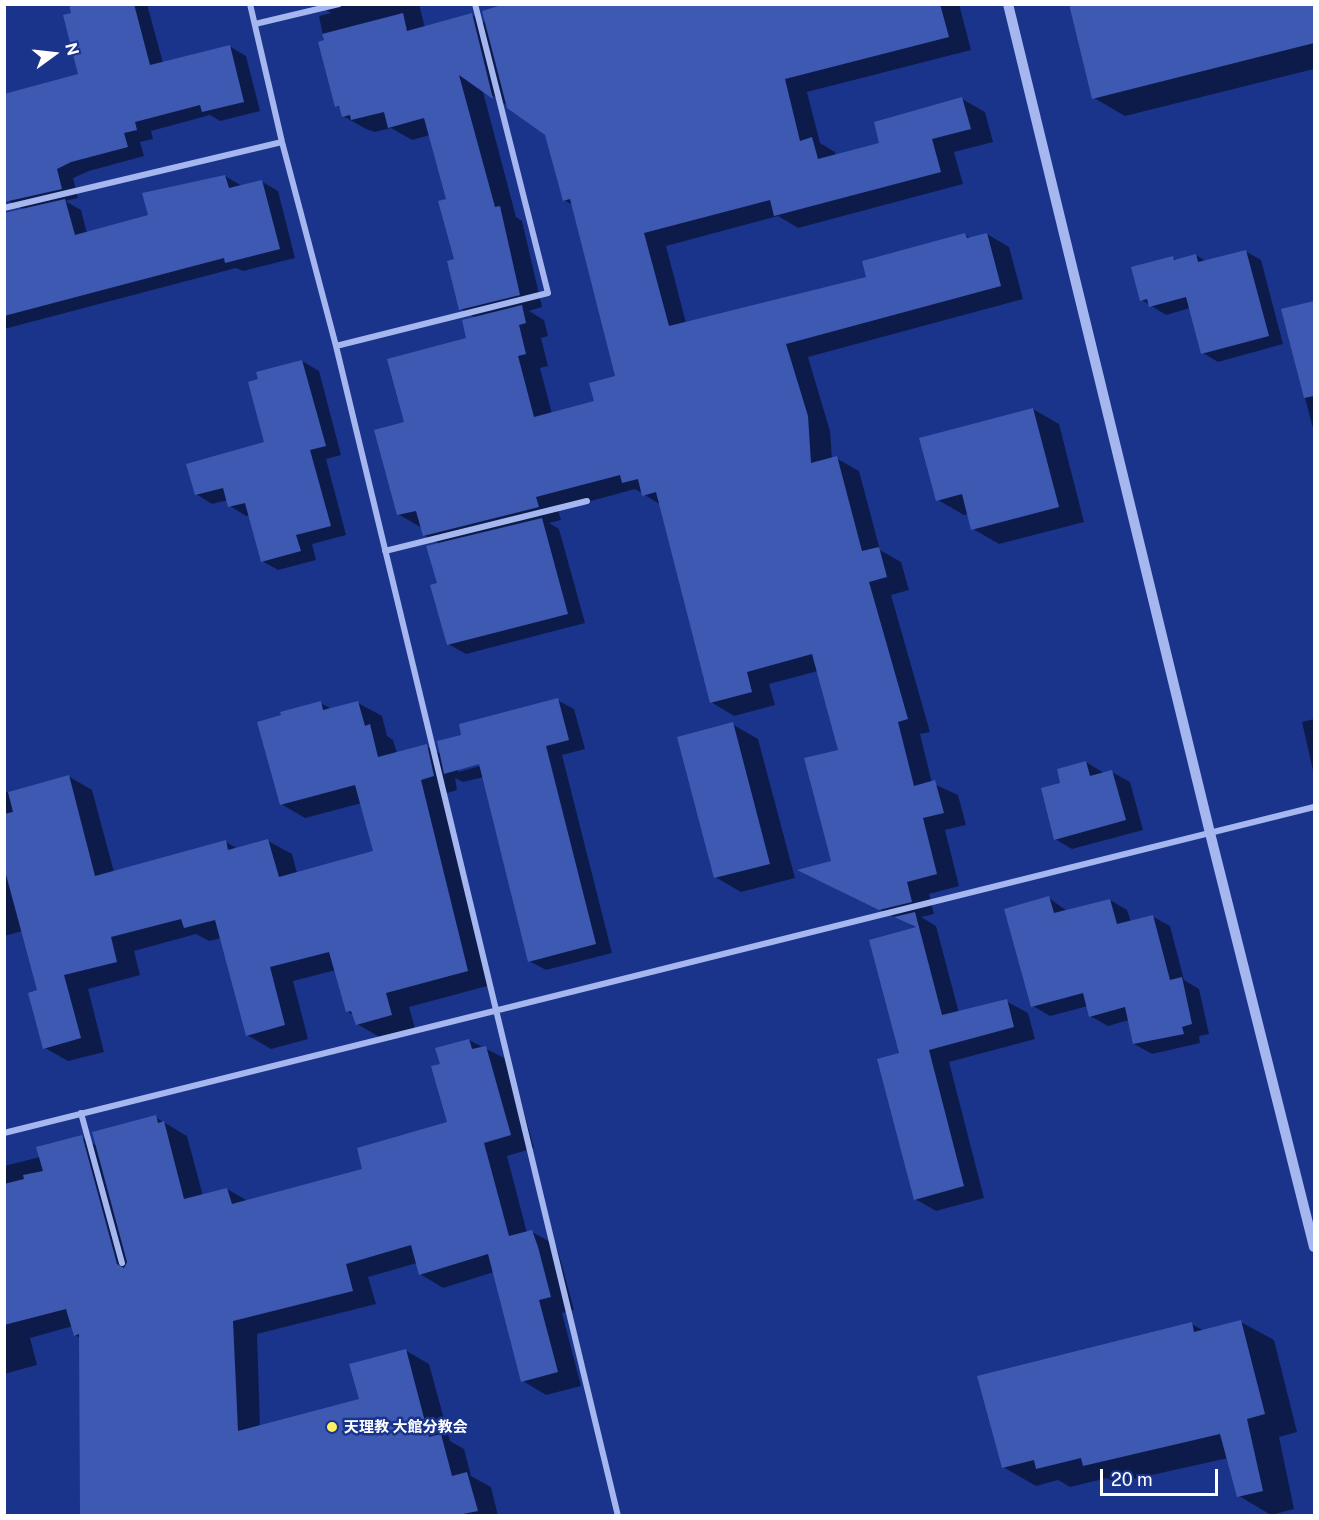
<!DOCTYPE html>
<html>
<head>
<meta charset="utf-8">
<style>
	body { margin:0 }
	#map { position:relative; width:1319px; height:1520px; overflow:hidden; background:#1a348c; font-family:"Public Sans",sans-serif }
	canvas { display:block }
	.frame { position:absolute; inset:0; border:6px solid #fff; pointer-events:none }
	.north { position:absolute; left:24px; top:24px; width:60px; height:60px; -webkit-text-stroke:4px #1a348c; paint-order:stroke; rotate:75deg; font-size:16px; font-weight:700; line-height:24px; text-align:center; color:#fff }
	.north::after { content:''; display:block; margin:auto; width:21px; height:27px; background:#fff; clip-path:polygon(50% 0,100% 100%,50% 72%,0 100%) }
	.scale { position:absolute; left:1100px; top:1469px; width:118px; height:27px; box-sizing:border-box; border:3px solid #fff; border-top:0; padding-left:8px; font-size:18px; line-height:21px; white-space:nowrap; color:#fff; -webkit-text-stroke:4px #1a348c; paint-order:stroke }
</style>
</head>
<body>
<div id="map">
<canvas width="1319" height="1520"></canvas>
<div class="frame"></div>
<div class="north">N</div>
<div class="scale">20 m</div>
</div>
<script>
const c = document.querySelector('canvas').getContext('2d');
c.lineJoin = 'round';
function fill(path, color) {
  c.fillStyle = color;
  c.fill(path, 'evenodd');
}
function stroke(path, color, width, dash) {
  c.strokeStyle = color;
  c.lineWidth = width;
  c.lineCap = dash ? 'butt' : 'round';
  c.setLineDash(dash || []);
  c.stroke(path);
}
function write(font, color, halo, rows, align = 'center') {
  c.font = font + ' "Public Sans","Noto Sans JP",sans-serif';
  c.lineWidth = 5;
  c.setLineDash([]);
  c.textBaseline = 'middle';
  c.strokeStyle = halo;
  c.fillStyle = color;
  for (const [text, x, y, turn = 0] of rows) {
    c.save();
    c.translate(x, y);
    c.rotate((+turn || 0) * Math.PI / 180);
    c.textAlign = isNaN(turn) ? turn : align;
    if (halo) c.strokeText(text, 0, 0);
    c.fillText(text, 0, 0);
    c.restore();
  }
}
fill(new Path2D(`
	M70,4h77l16,59 66,-17 17,10 14,55 -40,10 -10,-6 -59,16 2,8 -13,3 4,14 -55,15 -16,7 5,20 -13,3 16,9 6,23 62,-17 76,-40 17,10 19,-5 17,10 17,67 -52,13 -7,-3 -232,61v-60l21,-59 -16,-9 71,-126z
	M317,4h102l6,24 47,-13 15,9 24,-20h448l12,46 -164,42 13,51 15,9 1,4 45,-12 81,-45 23,13 8,30 -39,10 9,32 -165,44 -20,-12 -112,30 20,77 182,-45 97,-43 6,3 16,-4 22,13 14,52 -215,58 22,74 2,28 4,-1 23,13 21,79 21,12 8,28 -18,5 39,137 -10,2 12,49 26,12 8,30 -21,5 14,56 -30,8 5,20 -13,3 15,9 23,87 47,-12 22,12 7,26 -86,23 35,136 -48,13 -21,-12 -14,-145 16,-126 -116,-57 32,-9 7,-111 -22,-80 -49,13 6,21 -41,11 -23,-14 -50,-197 -26,-16 -77,21 3,10 -12,3 10,6 26,94 -119,31 -18,-10 -9,-60 1,-40 -16,-9 -2,-7 -24,-14 7,-91 63,-84 8,-21 -15,-9 -13,-109 -18,-65 -18,5 -21,-12 -16,4 -9,-3 -23,-13 -2,-7 -4,-3 -18,-90 12,-3zM482,88l65,46 17,66 9,5 44,172 -22,25 -43,12 -12,-46 8,-2 -7,-28 7,-2 -4,-16 -15,-9 13,-4 -20,-86 -6,-4z
	M1070,4h244v65l-189,47 -31,-18z
	M1245,251l16,9 22,84 -65,18 -15,-9 -13,-45 -24,7 -24,-15 30,-42 5,2 19,-5 11,7z
	M1314,302v130l-32,-121z
	M302,361l17,10 22,84 -15,4 20,76 -34,9 4,16 -38,10 -16,-9 -12,-46 -4,1 -16,-10 -2,-6 -16,4 -16,-10 70,-51 -6,-63z
	M1033,409l26,15 25,98 -85,22 -26,-15 -4,-15 -5,1 -26,-15z
	M557,700l17,9 11,40 -23,6 50,198 -66,17 -17,-9 -45,-184 -21,5 -8,-4 2,12 -13,4 47,191 -82,22 6,21 -34,10 -24,-14 -4,-9 -6,-4 -11,-41 -43,11 15,58 -37,10 -24,-14 -26,-97 -12,3 -13,-7 -62,17 6,24 -52,14 16,63 -36,9 -23,-13 -6,-57 -16,-60 -19,5v-143l64,-17 24,14 22,82 112,-30 12,7 30,-8 24,13 5,19 78,-20 -13,-50 -57,15 -24,-14 39,-101 12,6 26,-6 24,13 5,20 6,4 4,13 29,-7 15,8 22,-18zM486,761l1,3 -29,8v-3z
	M1314,719v56l-12,-53z
	M732,724l26,15 37,139 -54,14 -26,-15z
	M1086,762l18,11 8,-1 18,10 13,48 -71,19 -17,-10 7,-55z
	M1049,898l18,13 43,-11 17,10 4,12 21,-6 18,10 14,54 15,9 10,45 -10,2 1,7 -48,11 -18,-10 -5,-24 -21,6 -18,-10 -2,-10 -38,10 -17,-10z
	M469,1040l41,21 24,87 -27,8 20,77 5,-1 24,13 5,17 13,48 -12,3 19,73 -35,9 -23,-14 -29,-109 -51,16 -23,-14 -3,-11 -49,14 8,27 -119,30 3,93 101,-27 44,-50 24,14 21,77 14,8 7,27 20,11 7,29h-417l-1,-178 -5,-3 -2,-9 -43,12 7,27 -33,9v-208l36,-9 41,-20 16,9 58,-29 32,19 16,60 24,-7 21,12 116,-31 84,-47 -6,-58z
	M1241,1322l33,18 23,92 -18,5 15,72 -23,6 -32,-19 -11,-38 -112,25 -9,-5 -37,9 -12,-7 -22,6 -33,-19 189,-143 12,7z`), '#0007');
fill(new Path2D(`
	M69,4h65l16,61 80,-20 14,57 -42,10 -2,-7 -65,17 2,8 -13,3 4,14 -57,15 -14,7 5,20 -58,13v-108l74,-20 -15,-59 8,-2z
	M505,4h435l9,33 -164,42 15,62 12,-4 6,22 61,-16 -5,-21 88,-25 9,32 -39,10 9,33 -167,44 -4,-16 -126,33 25,93 197,-49 -4,-16 103,-28 2,5 20,-5 14,53 -215,58 22,72 3,47 26,-7 25,95 17,-4 8,30 -18,5 39,137 -10,3 16,64 21,-6 9,33 -21,5 14,56 -30,8 5,20 -33,8 -82,-40 34,-9 -27,-103 34,-8 -26,-96 -65,18 5,20 -42,11 -54,-211 -14,4 -4,-17 -16,4 -2,-8 -84,22 3,10 -116,29 -7,-25 -19,4 -23,-85 30,-8 -17,-63 79,-21 -4,-18 60,-15 4,18 -7,2 7,29 -8,2 16,61 60,-16 -5,-18 26,-7 -45,-177 -7,2 -18,-66 -38,-27 -25,-97z
	M1069,4h245v39l-222,56z
	M403,13l4,18 65,-18 21,86 -34,-24 36,132 5,-1 20,89 -61,15 -12,-49 7,-2 -16,-58 8,-2 -22,-81 -36,10 -4,-16 -33,8 -1,-5 -8,2 -3,-11 -4,1 -17,-65 6,-2 -2,-6z
	M225,175l4,13 33,-8 18,69 -55,14 -1,-5 -220,58v-103l61,-14 10,36 73,-20 -6,-22z
	M1246,250l23,86 -68,18 -15,-57 -37,10 -2,-8 -7,2 -9,-34 42,-11 1,4 22,-6 2,8z
	M1314,301v95l-10,2 -23,-89z
	M302,360l24,86 -16,4 21,76 -35,9 5,16 -40,11 -16,-59 -17,4 -5,-19 -28,7 -9,-31 78,-22 -16,-60 10,-3 -2,-7z
	M1033,408l26,99 -88,23 -9,-36 -26,7 -17,-63z
	M542,518l26,96 -121,31 -17,-60 7,-2 -11,-37z
	M558,698l11,42 -23,6 50,198 -68,18 -49,-198 -35,10 -7,-33 24,-6 -2,-11z
	M321,701l2,9 35,-9 7,25 5,-2 8,33 49,-13 7,32 -13,4 47,191 -82,22 6,22 -36,10 -5,-14 -5,1 -17,-60 -59,15 15,58 -39,11 -31,-116 -31,8 -3,-9 -70,18 6,25 -53,13 17,63 -38,11 -15,-56 9,-3 -33,-123v-53l9,-2 -5,-20 61,-17 26,101 131,-36 2,10 40,-11 11,38 94,-26 -18,-66 -75,20 -23,-83 24,-7 -1,-3z
	M733,722l37,142 -56,14 -37,-141z
	M1086,761l4,15 22,-6 14,50 -72,20 -13,-52 19,-5 -3,-14z
	M1049,896l5,17 56,-14 7,25 36,-9 17,65 12,-3 10,47 -10,3 2,7 -51,10 -8,-37 -36,10 -6,-24 -52,14 -27,-98z
	M915,912l27,103 65,-16 7,28 -85,23 35,136 -50,14 -37,-141 22,-6 -30,-113 47,-13 -22,-10z
	M469,1039l3,10 14,-3 25,89 -27,8 25,93 23,-6 6,17 13,50 -12,3 19,72 -37,10 -33,-128 -69,21 -8,-30 -65,19 7,27 -120,30 5,110 121,-32 -10,-35 57,-15 23,88 12,-3 11,42 15,-4 11,39 -20,4h-378l-1,-181 -5,2 -8,-27 -62,16v-141l20,-5 -1,-4 20,-4 -7,-24 46,-12 35,129 7,4 3,-6 -35,-130 64,-17 2,8 6,-2 20,78 43,-11 5,16 130,-35 -5,-21 90,-26 -16,-56 9,-2 -5,-16z
	M1241,1320l24,94 -18,5 16,72 -26,6 -17,-63 -137,32 -2,-8 -45,11 -2,-9 -32,8 -25,-92 215,-54 2,10z`), '#3e59b2');
stroke(new Path2D(`
	M250,4l32,138 54,204 282,1170
	M255,24l84,-20
	M4,208l278,-66
	M336,346l212,-53 -73,-289
	M385,551l202,-50
	M81,1113l41,150
	M4,1133l1310,-326`), '#a5b7ee', 6);
stroke(new Path2D(`
	M1008,4l202,829 104,414`), '#a5b7ee', 10);
for (const [x, y, r, color] of [
	[332,1427,6,"#fff261"]
]) {
  const dot = new Path2D();
  dot.arc(x, y, r, 0, 2 * Math.PI);
  c.fillStyle = color;
  c.fill(dot);
  stroke(dot, '#1a348c', 2);
}
write('bold 15px', '#fff', '#1a348c', [
	["天理教 大館分教会",344,1427]
], 'left');
</script>
</body>
</html>
